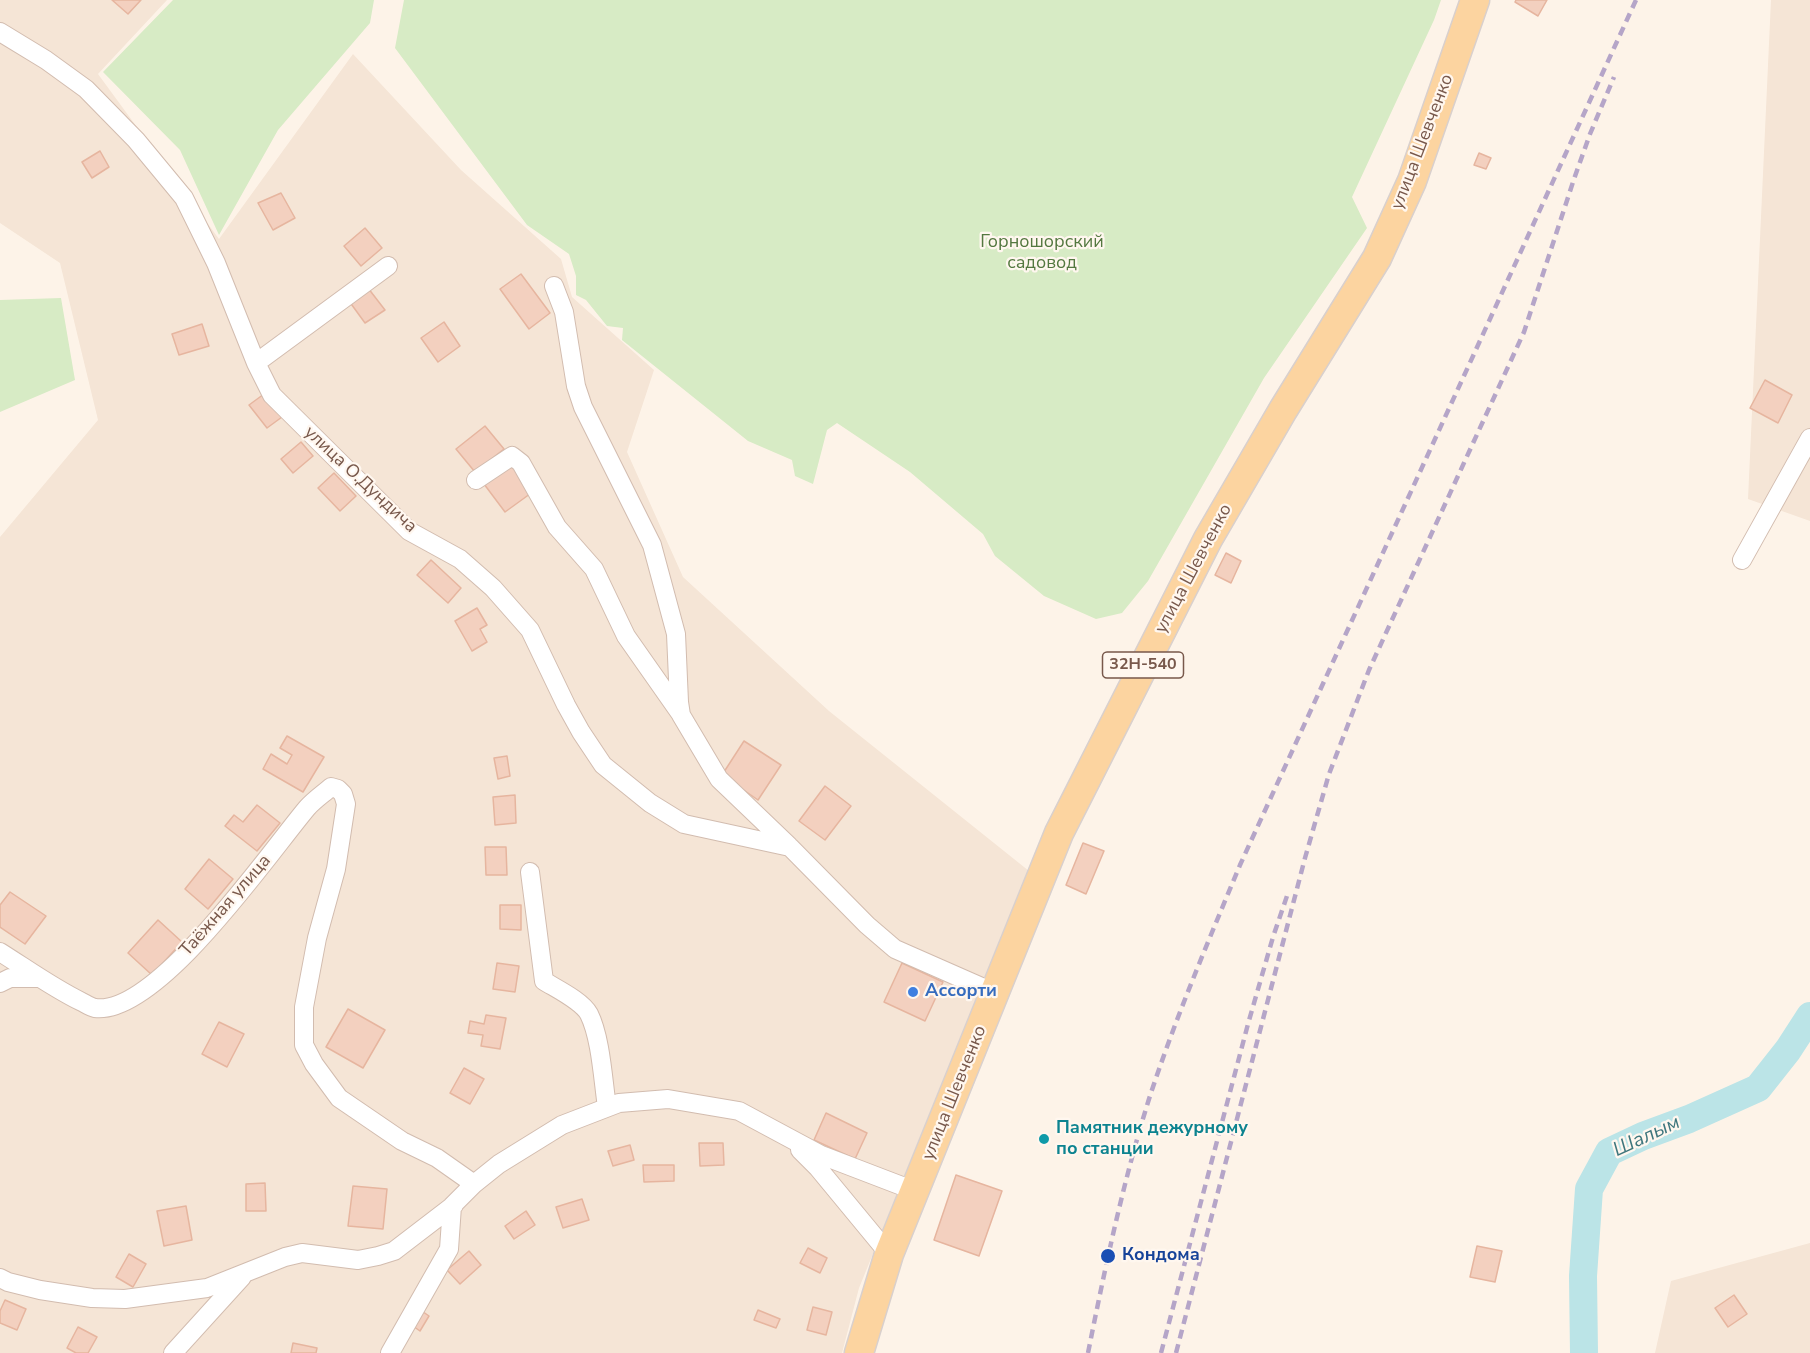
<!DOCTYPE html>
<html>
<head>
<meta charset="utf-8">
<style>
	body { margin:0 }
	canvas { display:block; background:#fdf3e8 }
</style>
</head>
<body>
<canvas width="1810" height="1353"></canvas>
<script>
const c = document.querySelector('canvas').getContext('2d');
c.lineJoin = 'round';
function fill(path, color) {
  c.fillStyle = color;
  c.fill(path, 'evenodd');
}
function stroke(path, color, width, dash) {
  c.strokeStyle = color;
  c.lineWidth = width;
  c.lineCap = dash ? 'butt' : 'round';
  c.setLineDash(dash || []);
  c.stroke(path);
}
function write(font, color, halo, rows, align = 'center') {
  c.font = font + ' "Nunito Sans",sans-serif';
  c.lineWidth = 4.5;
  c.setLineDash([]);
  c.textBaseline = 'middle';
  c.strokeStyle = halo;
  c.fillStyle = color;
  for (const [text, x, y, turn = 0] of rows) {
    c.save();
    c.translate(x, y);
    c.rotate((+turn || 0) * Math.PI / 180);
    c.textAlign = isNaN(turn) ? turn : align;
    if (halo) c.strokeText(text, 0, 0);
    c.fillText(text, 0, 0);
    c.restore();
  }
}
fill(new Path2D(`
	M0,0h167l-69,74 121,165 134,-185 108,116 100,89 11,38 82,73 -27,82 56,125 146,134 200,160 -170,417 -17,65h-842v-816l98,-117 -38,-157 -60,-40z
	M1771,0h39v521l-62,-22z
	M1810,1243v110h-155l16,-72z`), '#f5e5d6');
fill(new Path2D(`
	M173,0h201l-4,23 -92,107 -59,105 -39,-85 -77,-78z
	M404,0h1037l-7,20 -82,177 15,31 -103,150 -116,203 -26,32 -26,6 -52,-23 -49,-40 -12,-22 -73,-62 -73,-49 -10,7 -14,54 -18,-8 -3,-16 -44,-19 -126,-101 1,-12 -16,-2 -21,-26 -10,-5v-19l-7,-22 -42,-29 -132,-177z
	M61,298l14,82 -75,32v-112z`), '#d7ebc5');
stroke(new Path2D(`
	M1584,1353l-1,-77 6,-87 20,-37 34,-16 46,-17 69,-31 30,-38 22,-34`), '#bbe4e7', 28);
const building = new Path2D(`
	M112,0h29l-13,14z
	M1516,0h31l-9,16 -23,-14z
	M100,151l9,16 -17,11 -10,-16z
	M1479,153l12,5 -5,11 -12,-4z
	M281,193l14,25 -22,12 -15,-27z
	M365,228l17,20 -21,18 -17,-20z
	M521,274l29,39 -21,16 -29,-40z
	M368,288l17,22 -20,13 -16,-22z
	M444,322l16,24 -22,16 -17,-24z
	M202,324l7,22 -30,9 -7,-21z
	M1765,380l27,15 -14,28 -28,-15z
	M264,394l18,23 -15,11 -18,-23z
	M485,426l19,23 -29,23 -19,-23z
	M301,442l12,14 -20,17 -12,-14z
	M513,463l21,28 -29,21 -21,-28z
	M334,473l22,23 -16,15 -22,-23z
	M1226,553l15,8 -10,22 -16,-8z
	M431,560l30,28 -13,15 -31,-28z
	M477,608l10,17 -7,4 7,13 -15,9 -17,-30z
	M287,736l37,21 -21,35 -40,-23 8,-15 16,10 5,-9 -12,-7z
	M744,741l37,24 -23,35 -36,-25z
	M507,756l3,20 -12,3 -4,-21z
	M825,786l26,20 -26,34 -26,-19z
	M515,795l1,28 -21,2 -2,-28z
	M257,805l23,18 -23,28 -32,-25 9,-11 9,7z
	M1083,843l21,8 -18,43 -20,-9z
	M485,847h21l1,28h-21z
	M209,859l24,20 -25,30 -23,-20z
	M10,892l36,24 -21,28 -25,-17v-22z
	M500,905h21v25l-21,-1z
	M158,920l24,22 -30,33 -24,-22z
	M497,963l22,3 -4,26 -22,-3z
	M902,963l41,19 -18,39 -41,-19z
	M348,1009l37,21 -22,38 -37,-21z
	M486,1015l20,3 -6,31 -19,-3 2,-11 -15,-2 2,-12 14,3z
	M219,1022l25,12 -17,33 -25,-13z
	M464,1068l20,11 -14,25 -20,-11z
	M826,1113l41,20 -12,26 -41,-19z
	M699,1143h24l1,22 -24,1z
	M630,1145l4,15 -21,6 -5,-15z
	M643,1165h31v16l-30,1z
	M956,1175l46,16 -23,65 -45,-16z
	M265,1183l1,28h-20v-27z
	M353,1186l34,3 -4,40 -35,-3z
	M582,1199l7,21 -26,8 -7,-21z
	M186,1206l6,34 -28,6 -7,-35z
	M526,1211l9,14 -21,14 -9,-13z
	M1477,1246l25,5 -7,31 -25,-5z
	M808,1248l19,10 -7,15 -20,-10z
	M469,1251l12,14 -21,19 -13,-14z
	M129,1254l17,10 -13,23 -17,-10z
	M1734,1295l13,19 -19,13 -13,-19z
	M5,1300l21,9 -9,21 -17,-7v-12z
	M813,1307l19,5 -6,23 -19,-5z
	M419,1309l10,7 -9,15 -10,-7z
	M758,1310l22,9 -4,9 -22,-8z
	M78,1327l19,10 -9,16h-12l-9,-5z
	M293,1343l24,5 -1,5h-25z`);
fill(building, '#f3d0bf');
stroke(building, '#e6b59f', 1.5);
const minor = new Path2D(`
	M0,32l46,28 40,29 50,51 48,58 32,65 40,100 16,32 137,136 51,28 33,29 37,42 36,75 15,27 22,33 47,38 34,21 106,23 77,78 28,24 100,44
	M554,286l10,26 12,74 7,21 69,138 24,89 3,68 2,13 38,64 70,67
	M256,363l132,-97
	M476,480l36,-24 9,7 36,64 37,42 32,67 54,77
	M1742,560l68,-122
	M530,872l14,109c13,8 38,20 45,33 12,24 14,67 18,93
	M0,952c27,17 53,36 82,50 4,2 9,5 13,6 62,8 174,-155 212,-200 7,-8 16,-14 24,-21l7,2 5,5 3,10 -10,65 -19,69 -13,69v38l10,19 25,34 63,43 35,17 37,26
	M0,983l10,-5h30
	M800,1150l18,18 71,86
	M0,1278l8,4 32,8 52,8 33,1 82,-11 78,-31 17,-4 56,7 20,-4 16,-5 60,-46
	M173,1353l69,-76
	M390,1353l59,-104 3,-43 22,-22 25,-20 63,-39 57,-22 49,-4 71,12 82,44 94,36`);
const primary = new Path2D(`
	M859,1353l30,-99 170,-421 149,-294 75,-129 94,-152 35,-77 63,-181`);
stroke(minor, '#d2bcaf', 20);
stroke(primary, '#d9d0cd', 31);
stroke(minor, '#fff', 18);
stroke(primary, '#fcd4a0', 28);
stroke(new Path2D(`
	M1088,1353c17,-85 35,-171 61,-254 26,-80 59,-157 91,-234l396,-865
	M1161,1353l87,-329 25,-87 15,-44
	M1176,1353l129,-495 24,-84 40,-104 155,-338 50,-153 16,-45 24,-57`), '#b5a5c8', 4.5, [9, 6]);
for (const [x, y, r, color] of [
	[913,992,6,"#3f7fe0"],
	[1044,1139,6,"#0f9aa8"],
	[1108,1256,8,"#1a4fb4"]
]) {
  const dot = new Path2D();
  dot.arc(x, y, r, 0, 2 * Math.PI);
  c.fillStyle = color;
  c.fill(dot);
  stroke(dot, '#fff7ef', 2);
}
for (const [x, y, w] of [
	[1143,665,81]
]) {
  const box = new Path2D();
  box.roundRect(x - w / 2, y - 13, w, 26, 4.5);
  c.fillStyle = '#fff7ef';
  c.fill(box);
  stroke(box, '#78584b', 1.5);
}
write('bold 16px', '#78584b', null, [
	["32Н-540",1143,665]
]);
write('18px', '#78584b', '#fff7ef', [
	["улица Шевченко",1423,142,-69],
	["улица О.Дундича",360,480,43],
	["улица Шевченко",1194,569,-62],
	["Таёжная улица",226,906,-49],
	["улица Шевченко",955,1093,-68]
]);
write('18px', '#547840', '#fff7ef', [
	["Горношорский",1042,243],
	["садовод",1042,264]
]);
write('bold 18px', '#366cbe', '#fff7ef', [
	["Ассорти",925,992]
], 'left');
write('bold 18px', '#0d838f', '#fff7ef', [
	["Памятник дежурному",1056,1129],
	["по станции",1056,1150]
], 'left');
write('bold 18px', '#164399', '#fff7ef', [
	["Кондома",1122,1256]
], 'left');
write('italic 20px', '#3e767d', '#fff7ef', [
	["Шалым",1647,1137,-25]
]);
</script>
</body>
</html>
